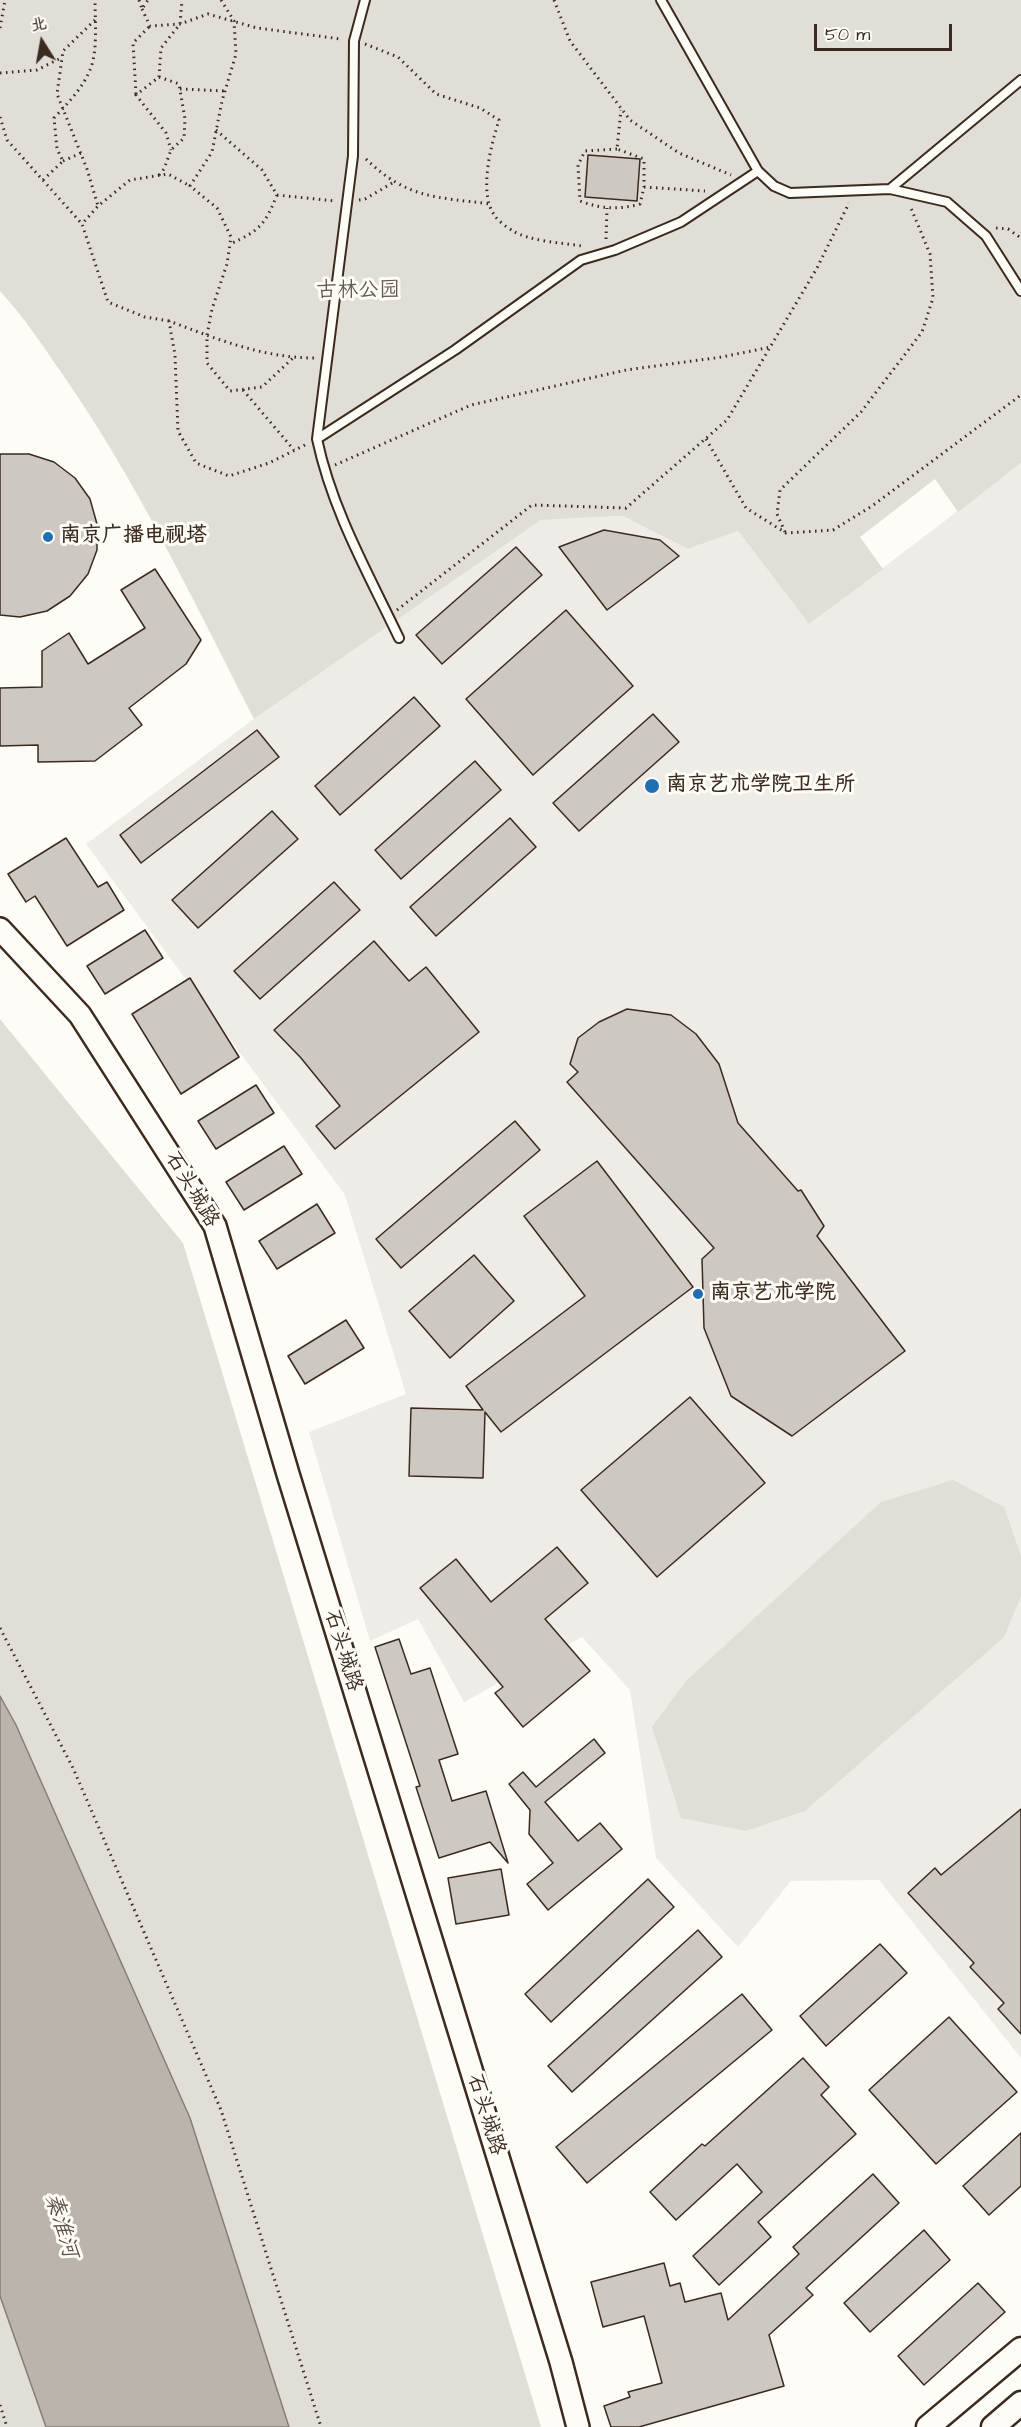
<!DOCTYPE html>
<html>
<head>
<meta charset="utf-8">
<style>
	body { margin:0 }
	#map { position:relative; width:1021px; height:2427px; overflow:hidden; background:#fdfcf7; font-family:"Architects Daughter","LXGW WenKai TC",sans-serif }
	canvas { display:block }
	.north { position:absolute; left:12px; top:12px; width:60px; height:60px; -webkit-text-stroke:4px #fdfcf7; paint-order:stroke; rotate:349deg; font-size:16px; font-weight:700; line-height:24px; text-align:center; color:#3b2a1e }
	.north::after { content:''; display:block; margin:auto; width:21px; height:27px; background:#3b2a1e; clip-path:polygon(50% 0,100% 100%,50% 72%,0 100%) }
	.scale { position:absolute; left:814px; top:24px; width:138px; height:27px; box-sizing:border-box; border:3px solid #3b2a1e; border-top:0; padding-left:8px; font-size:18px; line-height:21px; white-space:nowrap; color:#3b2a1e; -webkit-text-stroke:4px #fdfcf7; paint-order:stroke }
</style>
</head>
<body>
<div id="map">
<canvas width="1021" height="2427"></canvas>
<div class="north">北</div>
<div class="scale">50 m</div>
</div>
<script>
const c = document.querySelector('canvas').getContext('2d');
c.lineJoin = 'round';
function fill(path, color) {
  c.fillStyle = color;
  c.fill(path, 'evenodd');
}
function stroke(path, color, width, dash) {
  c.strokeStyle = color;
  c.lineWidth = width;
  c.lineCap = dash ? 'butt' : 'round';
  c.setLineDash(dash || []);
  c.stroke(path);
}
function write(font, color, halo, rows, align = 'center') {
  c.font = font + ' "Architects Daughter","LXGW WenKai TC",sans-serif';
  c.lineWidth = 6;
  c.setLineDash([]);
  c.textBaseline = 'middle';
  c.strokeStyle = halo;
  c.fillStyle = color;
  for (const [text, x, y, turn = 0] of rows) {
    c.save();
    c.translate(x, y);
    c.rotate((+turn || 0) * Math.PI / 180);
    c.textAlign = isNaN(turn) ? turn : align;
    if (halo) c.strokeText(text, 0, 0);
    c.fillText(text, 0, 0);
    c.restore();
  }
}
fill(new Path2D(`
	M1021,463v1595l-142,-178 -88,1 -53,66 -82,-89 -26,-168 -48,-53 -118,65 -46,-83 -48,22 -61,-209 97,-38 -61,-199 -259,-351 168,-125 287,-199 82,-4 65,33 50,-18 71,93z`), '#efece7');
fill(new Path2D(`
	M0,0h1021v463l-63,49 -23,-33 -75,58 23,32 -74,55 -71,-93 -50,18 -65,-33 -82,4 -287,199c-60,-117 -116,-236 -191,-344 -20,-29 -39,-58 -63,-84z
	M0,1019l183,224 358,1184h-541v-697l16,-5 -16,-29z
	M953,1480l51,27 17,49v40l-17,41 -199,174 -59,20 -65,-13 -29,-91 34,-46 195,-179z`), '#e1ded7');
const water = new Path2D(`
	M0,1696l16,29 174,393 99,309h-243l-46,-131z`);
fill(water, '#bbb4ad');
stroke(water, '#887d74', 1.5);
const building = new Path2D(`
	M588,155l52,4 -3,42 -52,-4z
	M0,454h29l25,8 21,16 15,21 7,25v26l-9,24 -18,22 -23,15 -27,6 -20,-2z
	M604,530l56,10 19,16 -72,54 -48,-63z
	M516,547l26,28 -100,89 -26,-29z
	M155,569l46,71 -15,24 -57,44 13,17 -47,36 -57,1v-17l-38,1v-58l42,-1v-36l27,-18 19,31 57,-36 -24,-38z
	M566,610l67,76 -100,89 -67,-76z
	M414,697l26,29 -100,89 -25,-29z
	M653,714l26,28 -100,89 -26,-28z
	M257,730l22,27 -138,106 -21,-28z
	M475,761l26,29 -100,89 -26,-29z
	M272,811l26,28 -100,89 -26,-28z
	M510,818l26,29 -100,89 -26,-29z
	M66,838l32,49 9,-5 17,28 -57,36 -32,-50 -9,6 -18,-28z
	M334,882l26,28 -100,89 -26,-28z
	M145,930l18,28 -58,36 -18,-28z
	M374,941l35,40 17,-14 53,65 -144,117 -19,-23 24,-20 -39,-48 -27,-28z
	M190,978l49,79 -58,37 -49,-80z
	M627,1009l44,6 25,19 23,30 19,59 60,68 3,-1 23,36 -7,10 88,115 -113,85 -61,-40 -27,-68 -2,-69 12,-11 -147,-166 11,-10 -8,-8 8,-26 21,-16z
	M256,1085l18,28 -58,36 -18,-28z
	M515,1121l25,29 -139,118 -25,-29z
	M284,1146l18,28 -58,36 -18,-28z
	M597,1161l96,126 -192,145 -16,-20 -2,66 -74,-2 2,-68 72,2 -17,-24 119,-90 -61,-80z
	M317,1204l18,29 -58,36 -18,-28z
	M474,1255l40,46 -64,57 -41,-47z
	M346,1320l18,28 -59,36 -17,-28z
	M690,1397l75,86 -108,94 -76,-87z
	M557,1547l31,36 -43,36 45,52 -67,56 -28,-34 8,-6 -83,-99 36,-29 35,43z
	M399,1639l12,35 19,-6 28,86 -19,6 13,41 34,-10 22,72 -18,-21 -51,16 -23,-71 4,-1 -45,-139z
	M594,1739l11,14 -60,49 33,39 22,-18 22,26 -74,61 -21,-26 26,-21 -24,-29 1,-24 -21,-26 14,-12 13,15z
	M1021,1809v225l-23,-25 6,-6 -34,-36 4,-4 -66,-70 27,-25 6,7z
	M501,1869l8,46 -53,9 -8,-46z
	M648,1879l26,28 -123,115 -26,-28z
	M698,1930l24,27 -150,135 -24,-26z
	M880,1944l27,29 -81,73 -26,-30z
	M742,1994l30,36 -185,153 -31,-36z
	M949,2017l68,75 -81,72 -67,-74z
	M803,2058l26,29 -8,8 35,39 -98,88 13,15 -52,48 -26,-29 69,-64 -25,-28 -61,56 -26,-28 52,-48 3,2z
	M1021,2133v53l-32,29 -26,-29z
	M873,2174l26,29 -93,85 7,7 -44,40 15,51 -145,41h-28l-7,-21 26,-9 -2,-5 34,-9 -18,-67 -41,11 -12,-45 73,-19 6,23 10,-3 5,19 36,-9 7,27 71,-66 -6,-7z
	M924,2230l26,30 -80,72 -26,-29z
	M978,2283l27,29 -81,73 -26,-29z`);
fill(building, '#cdc8c2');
stroke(building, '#3b2a1e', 1.5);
const lane = new Path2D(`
	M661,0l97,171 16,15 16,7 100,-4 57,13 39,34 35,55
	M890,189l131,-109
	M317,439l36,-283 1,-115 11,-41
	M399,638c-31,-65 -67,-128 -82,-199l138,-89 126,-90 34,-10 66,-28 77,-51`);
const secondary = new Path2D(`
	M0,929l80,86 135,211 73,248 273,888 17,65`);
const primary = new Path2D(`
	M928,2427l93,-78
	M993,2427l28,-24`);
stroke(lane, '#3b2a1e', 12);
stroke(secondary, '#3b2a1e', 26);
stroke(primary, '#3b2a1e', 27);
stroke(new Path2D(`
	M139,0l3,9 6,-9
	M221,0l13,21 2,33 -14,47 -10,51 -22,34 27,22 14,29 -4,27 -15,45 -5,26v28l23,28 32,-4 31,-29
	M554,0l16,41 60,79 49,33 52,22
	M142,9l8,17 30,-2 28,-10 49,14 84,11
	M95,20l-32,31 -6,43 30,75 11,37
	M0,28l5,-28
	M365,44l33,13 38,37 44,14 19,12c-8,25 -21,74 -4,96 3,5 13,12 18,15 16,10 49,12 69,15
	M0,73l37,-3 24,-12
	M159,77l2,-29 19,-24 2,-24
	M180,89l45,2
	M136,94l-3,-51 17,-17
	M0,117l7,23 75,84
	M216,130l46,40 15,25c-12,30 -18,36 -47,49
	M617,149l-32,2 -7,14 2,36c21,8 39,9 60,3l4,-17v-28l-27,-10 4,-39
	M366,159c41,40 71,38 124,45
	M63,161l18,-8
	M159,175l5,-6 7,-19 13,-12 1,-19 -6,-35 -20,-7 -23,18 30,38 5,17
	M43,180l20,-19 -6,-12 -3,-31c14,-15 28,-29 36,-48 8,-18 5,-51 5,-70
	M644,187l61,4
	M277,195l58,6
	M359,200l6,-1 29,-17
	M996,228l12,1 13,9
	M606,239l1,-31
	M169,321l-24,-4 -37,-15 -26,-78 16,-18 32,-26 38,-6 22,12
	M243,390l51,60
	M706,439l40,69 40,25 47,-3 39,-24 149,-111
	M305,445l-36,18 -40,13 -33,-13 -18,-32 -3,-76 -6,-34c48,18 94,37 146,37
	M335,465l136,-60 155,-35 96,-13 49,-10
	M785,532l-8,-18 3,-24 81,-78 61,-80 11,-34 -3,-44 -19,-46
	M397,610l135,-105 94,3 101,-88 90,-152 32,-65
	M0,1628l73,140 148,342 100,317
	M0,2405l7,22`), '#3b2a1e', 3, [1.5, 4.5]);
stroke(lane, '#fdfcf7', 8);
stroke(secondary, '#fdfcf7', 21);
stroke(primary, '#fdfcf7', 22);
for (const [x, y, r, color] of [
	[48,537,6,"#1f6fb2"],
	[652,786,8,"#1f6fb2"],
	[698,1294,6,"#1f6fb2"]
]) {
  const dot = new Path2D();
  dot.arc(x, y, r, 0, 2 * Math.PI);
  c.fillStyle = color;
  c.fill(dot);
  stroke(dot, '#fdfcf7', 2);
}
write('21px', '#64574c', '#fdfcf7', [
	["古林公园",358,292]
]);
write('bold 21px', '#3b2a1e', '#fdfcf7', [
	["南京广播电视塔",60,537],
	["南京艺术学院卫生所",666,786],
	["南京艺术学院",710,1294]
], 'left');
write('21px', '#3b2a1e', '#fdfcf7', [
	["石头城路",191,1190,59],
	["石头城路",342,1651,73],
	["石头城路",485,2115,73]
]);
write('italic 22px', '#615349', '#fdfcf7', [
	["秦淮河",60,2226,73]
]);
</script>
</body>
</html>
